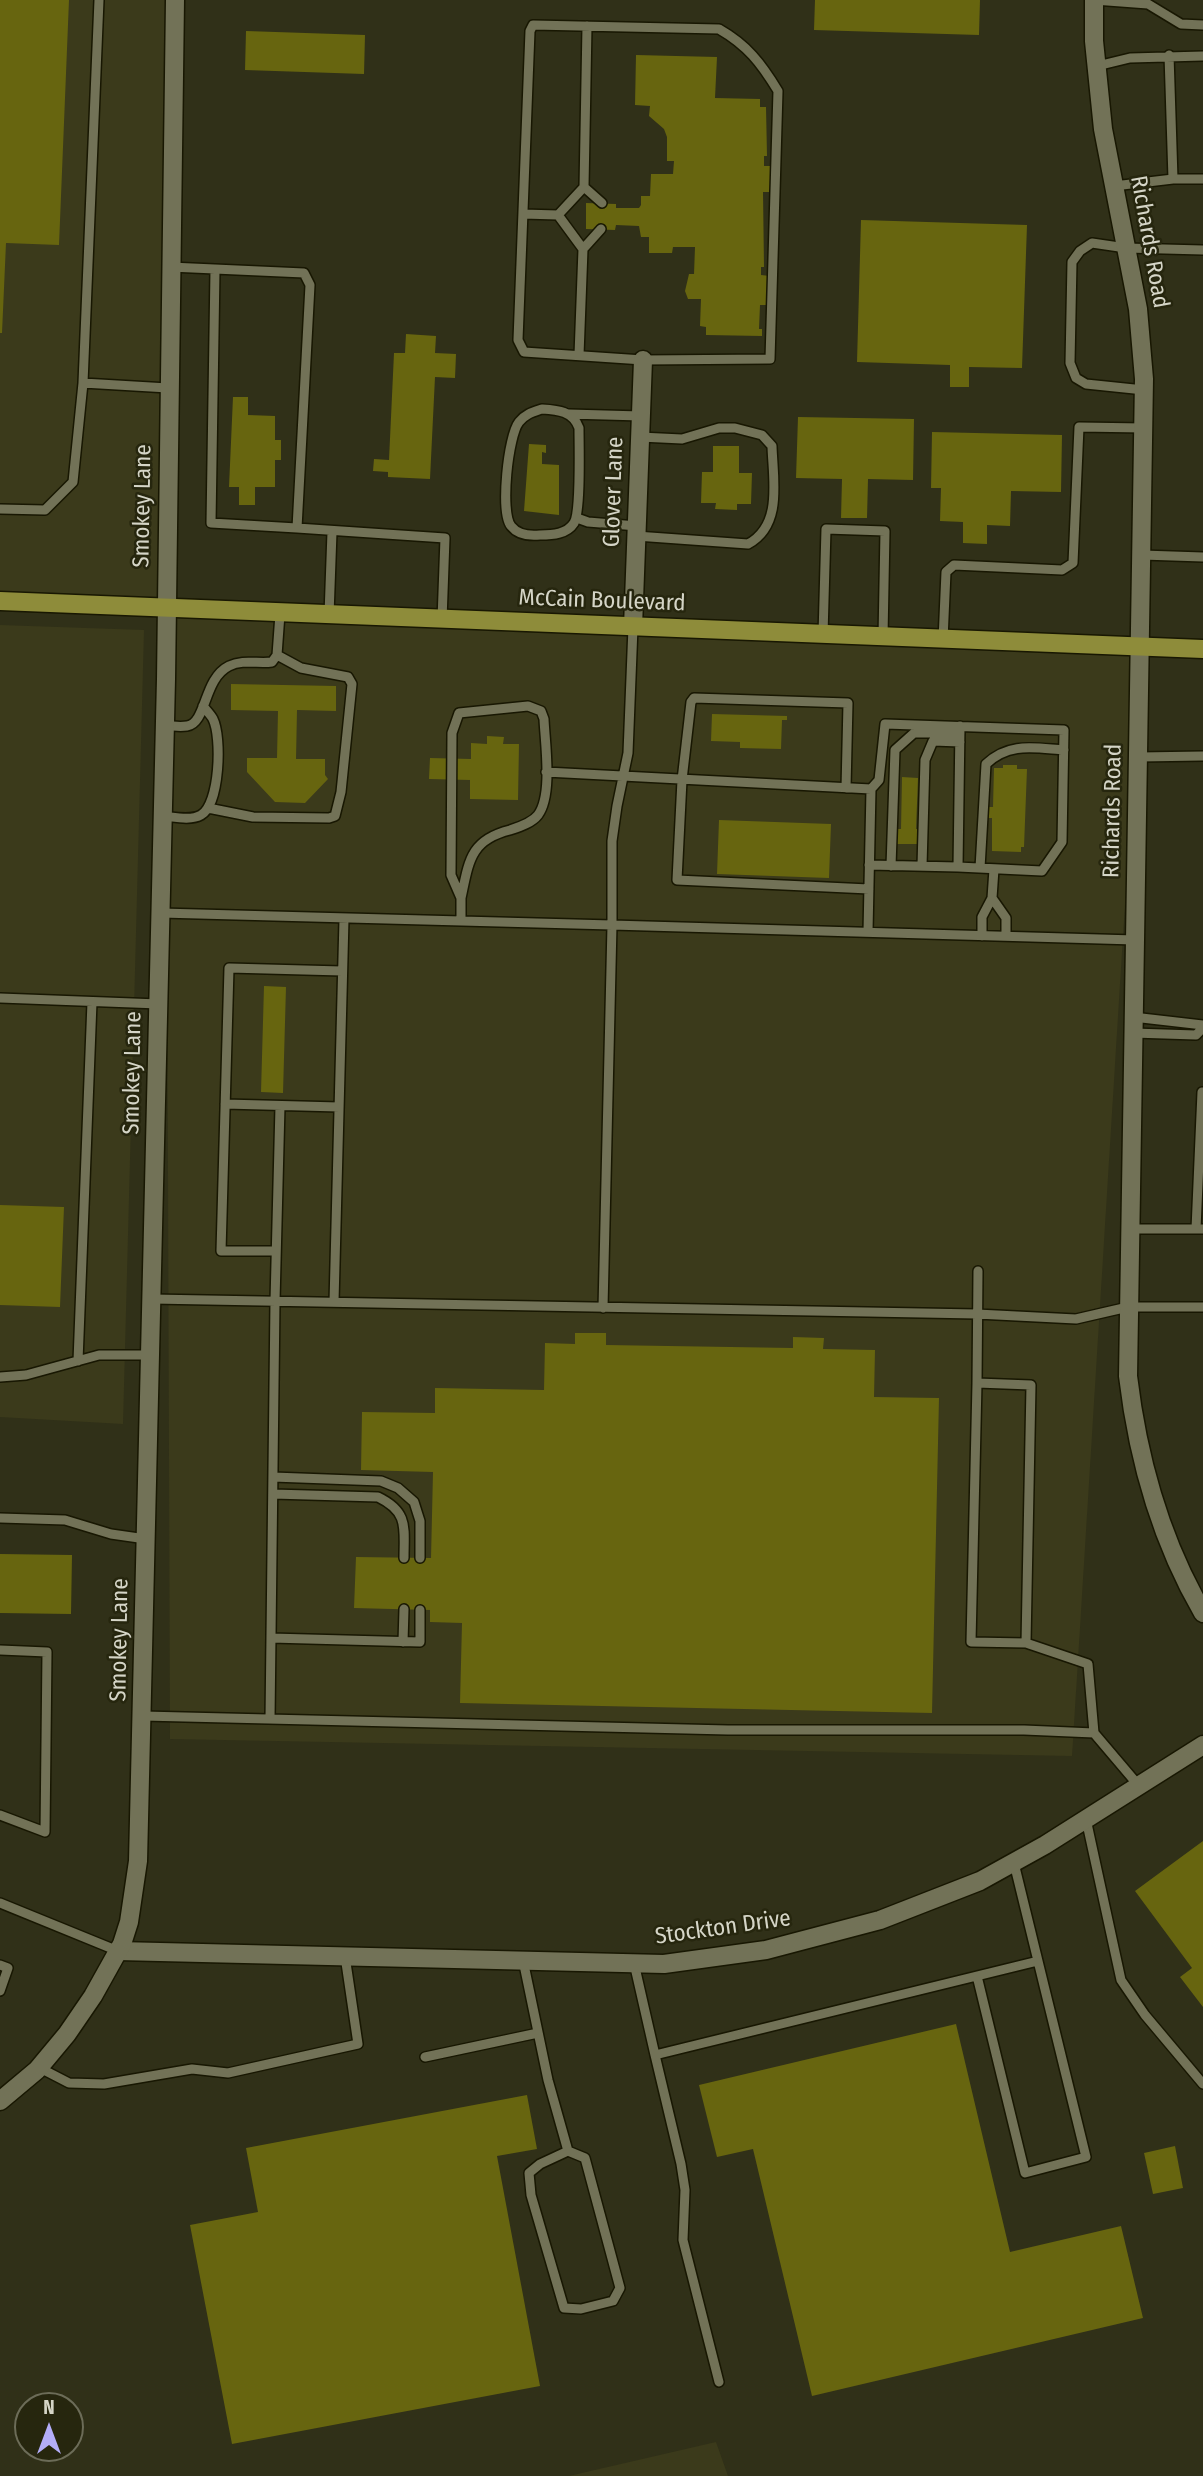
<!DOCTYPE html>
<html>
<head>
<meta charset="utf-8">
<style>
	body { margin:0 }
	#map { position:relative; width:1203px; height:2476px; overflow:hidden; background:#303018; font-family:"Fira Sans Condensed",sans-serif }
	canvas { display:block }
	.north { position:absolute; left:14px; top:2392px; width:70px; height:70px; box-sizing:border-box; background:#26260e; border:2px solid #6c6c58; border-radius:50%; rotate:0deg; font-size:19px; font-weight:700; line-height:28px; text-align:center; color:#d5d5c7 }
	.north::after { content:''; display:block; margin:auto; width:24px; height:32px; background:#b3adf9; clip-path:polygon(50% 0,100% 100%,50% 72%,0 100%) }
</style>
</head>
<body>
<div id="map">
<canvas width="1203" height="2476"></canvas>
<div class="north">N</div>
</div>
<script>
const c = document.querySelector('canvas').getContext('2d');
c.lineJoin = 'round';
function fill(path, color) {
  c.fillStyle = color;
  c.fill(path, 'evenodd');
}
function stroke(path, color, width, dash) {
  c.strokeStyle = color;
  c.lineWidth = width;
  c.lineCap = dash ? 'butt' : 'round';
  c.setLineDash(dash || []);
  c.stroke(path);
}
function write(font, color, halo, rows, align = 'center') {
  c.font = font + ' "Fira Sans Condensed",sans-serif';
  c.lineWidth = 5;
  c.setLineDash([]);
  c.textBaseline = 'middle';
  c.strokeStyle = halo;
  c.fillStyle = color;
  for (const [text, x, y, turn = 0] of rows) {
    c.save();
    c.translate(x, y);
    c.rotate((+turn || 0) * Math.PI / 180);
    c.textAlign = isNaN(turn) ? turn : align;
    if (halo) c.strokeText(text, 0, 0);
    c.fillText(text, 0, 0);
    c.restore();
  }
}
fill(new Path2D(`
	M0,0h178l-12,609 975,37 -69,1110 -902,-17 -4,-1129 -166,-9z
	M0,625l144,5 -21,794 -123,-7z
	M716,2442l12,34h-159z`), '#3b3a1b');
fill(new Path2D(`
	M0,0h69l-10,245 -53,-2 -4,90h-2z
	M815,0h165l-1,35 -165,-5z
	M246,31l119,4 -1,39 -119,-4z
	M636,55l81,2 -2,41 45,1v8h6l1,49h-3v10h7l-1,26h-7l1,75h-3v8l9,1v29h-10l-1,24h3v7l-56,-1v-8l-6,-1 1,-27h-13l-3,-8 4,-17h5l1,-27h-22l-1,6h-23v-16h-8l-2,-11 -23,-1 -1,5 -29,-1v-26l30,1v4h23l2,-3v-9h9l1,-22h22l1,-13h-7v-24l-3,-8 -15,-13 1,-10 -15,-1z
	M861,220l166,5 -5,143 -53,-1v20h-19v-22l-93,-3z
	M406,334l30,2 -1,17 21,1 -1,24 -20,-1 -5,102 -42,-2v-5l-15,-1 1,-12 15,1 5,-107h11z
	M233,397h15v18l27,1v24h6v20h-6v27h-20v18h-16v-18h-10z
	M798,417l116,2 -1,61 -45,-1 -1,39h-26l1,-39 -46,-1z
	M932,432l130,3 -1,57 -50,-1 -1,35 -23,-1v19l-24,-1v-21l-23,-1 1,-33h-10z
	M529,444l17,1v8l-4,-1v12l17,1v50l-35,-4z
	M713,446h26v27h13l-1,31h-14v6l-22,-1 1,-6h-15l1,-31h11z
	M231,684l105,2v25l-39,-1 -1,49h29v16l3,4 -23,24 -30,-1 -28,-30v-14h30l1,-47 -47,-1z
	M712,714l75,2v4h-5l-1,29 -41,-1v-6l-29,-1z
	M487,736l17,1 -1,7h16l-1,56 -48,-1v-19l-41,-1 1,-21 41,1v-16l16,1z
	M1003,765h14v4h10l-3,78h-3v5l-29,-1v-33h-4v-11h5l1,-39h9z
	M902,777l16,1 -2,51h6l-3,15h-22v-4h-3l1,-11h6z
	M719,820l112,4 -2,54 -112,-4z
	M264,986l22,1 -3,106 -22,-1z
	M0,1205l64,2 -4,100 -60,-2z
	M575,1333h31v12l187,3v-11l31,1 -1,11 52,1 -1,47 65,1 -7,315 -472,-10 2,-80 -32,-1v-12l-76,-2 2,-51 75,1 2,-86 -72,-2 1,-58 73,1v-25l109,2 1,-47 30,1z
	M0,1554l72,1 -1,59 -71,-1z
	M1203,1841v166l-23,-30 12,-9 -57,-77z
	M956,2024l54,228 111,-26 22,92 -331,78 -59,-247 -36,8 -18,-72z
	M527,2095l10,54 -40,7 43,230 -308,58 -42,-219 68,-13 -12,-64z
	M1175,2146l8,42 -30,6 -9,-41z`), '#67650f');
const service = new Path2D(`
	M1094,0l54,4 33,20 22,1
	M533,25l186,4c28,16 42,34 59,62l-8,268 -127,1 -119,-8 -6,-12 12,-309z
	M1097,66l33,-8 73,-2
	M1173,179h30
	M1114,186l59,-7 -4,-124
	M584,187l18,16
	M523,214l35,1 26,-28 3,-161
	M558,215l25,34 -4,106
	M583,249l18,-20
	M170,267l134,6 6,12 -13,243 148,10 -3,82
	M215,270l-4,253 86,5
	M83,383l16,-383
	M1144,390l-58,-6 -10,-6 -6,-15 2,-101 8,-11 12,-8 34,5 77,2
	M542,409c16,1 31,2 37,19 0,16 2,84 -5,95 -7,11 -21,12 -34,12 -10,1 -22,0 -29,-9 -11,-14 -3,-90 8,-104 6,-8 14,-10 23,-13z
	M569,414l72,2
	M0,509l45,1 28,-28 10,-99 85,5
	M577,518l11,4 49,4
	M636,536l112,8c35,-19 25,-64 24,-98l-10,-11 -27,-7h-16l-37,11 -42,-2
	M1142,555l61,2
	M329,615l3,-83
	M633,627l-5,126 -11,53 -5,35v84l523,15
	M823,635l3,-106 59,2 -2,106
	M943,640l3,-68 8,-7 108,5 11,-7 6,-136 65,1
	M528,706l13,5 3,8c1,24 9,76 -6,96 -6,8 -19,12 -28,15 -40,10 -41,31 -49,68l-10,-23 1,-142 7,-20z
	M164,725c7,1 16,2 23,1 20,-3 16,-47 42,-60 14,-7 29,-2 43,-4l5,-7 3,-41
	M1139,757l64,-1
	M546,772l325,17 -3,143
	M846,788l2,-85 -154,-5 -3,4 -9,78 -5,100 192,9
	M871,789l8,-9 6,-56 179,6 -2,112 -20,29 -84,-4
	M208,808l45,9 76,1 6,-2 6,-24 11,-108 -4,-7 -47,-9 -24,-13
	M162,816c12,1 29,5 39,-1 19,-11 21,-78 12,-96 -2,-4 -7,-9 -10,-13
	M869,865l89,2 2,-141
	M891,866l4,-116 19,-17h46
	M922,866l3,-106 8,-19 27,1
	M980,868l6,-104c23,-22 48,-16 78,-14
	M461,898v23
	M992,898l14,20v18
	M161,913l451,12 -9,383
	M982,936v-19l10,-19 2,-29
	M0,998l159,6
	M1133,1017l70,8
	M1133,1033l63,2 7,-7
	M225,1104l114,3
	M1129,1229h74
	M1196,1229l6,-137
	M276,1251h-55l8,-283 113,3
	M978,1271l-1,112 54,2 -5,258 62,21 6,69
	M152,1299l825,15 99,5 52,-12h75
	M334,1302l10,-383
	M78,1361l14,-359
	M0,1377l26,-2 73,-20h52
	M977,1383l-6,259 55,1
	M273,1477l108,4 17,7 16,14 6,19v37
	M273,1494l105,3c31,15 26,31 26,61
	M0,1518l65,2 46,14 35,5
	M271,1638l149,4v-32
	M403,1642l1,-33
	M0,1650l47,2 -2,180 -45,-17
	M143,1716l585,14h296l70,3 45,53
	M270,1719l5,-418 5,-195
	M1086,1819l35,161 24,35 58,69
	M0,1903l118,48
	M523,1960l25,120 20,71 17,7 35,130 -7,13 -32,8 -17,-1 -33,-113 -2,-22 11,-9 28,-13
	M634,1963l21,92 383,-94 -24,-98
	M0,1965l8,3 -8,23
	M977,1976l48,197 61,-16 -48,-196
	M655,2055l26,109 4,26 -2,50 36,142
	M425,2057l113,-24
	M38,2067l31,16 35,1 88,-15 36,4 130,-29 -13,-88`);
const minor = new Path2D(`
	M1094,0v41l9,88 35,180 6,70 -16,997c10,84 32,163 75,237
	M633,627l10,-267
	M118,1951l546,13 102,-14 114,-30 100,-39 65,-36 158,-100`);
const tertiary = new Path2D(`
	M0,2101l37,-31 30,-36 26,-38 29,-52 7,-22 9,-61 28,-1182 9,-679`);
const primary = new Path2D(`
	M0,601l1203,48`);
stroke(service, '#181702', 12);
stroke(minor, '#181702', 21);
stroke(tertiary, '#181702', 21);
stroke(primary, '#181702', 21);
stroke(service, '#727257', 9);
stroke(minor, '#727257', 18);
stroke(tertiary, '#727257', 18);
stroke(primary, '#8e8c3a', 18);
write('23px', '#d5d5c7', '#26260e', [
	["Richards Road",1149,242,80],
	["Glover Lane",614,492,-88],
	["Smokey Lane",143,506,-89],
	["McCain Boulevard",602,601,2],
	["Richards Road",1113,811,-89],
	["Smokey Lane",133,1073,-89],
	["Smokey Lane",120,1640,-89],
	["Stockton Drive",723,1928,-8]
]);
</script>
</body>
</html>
